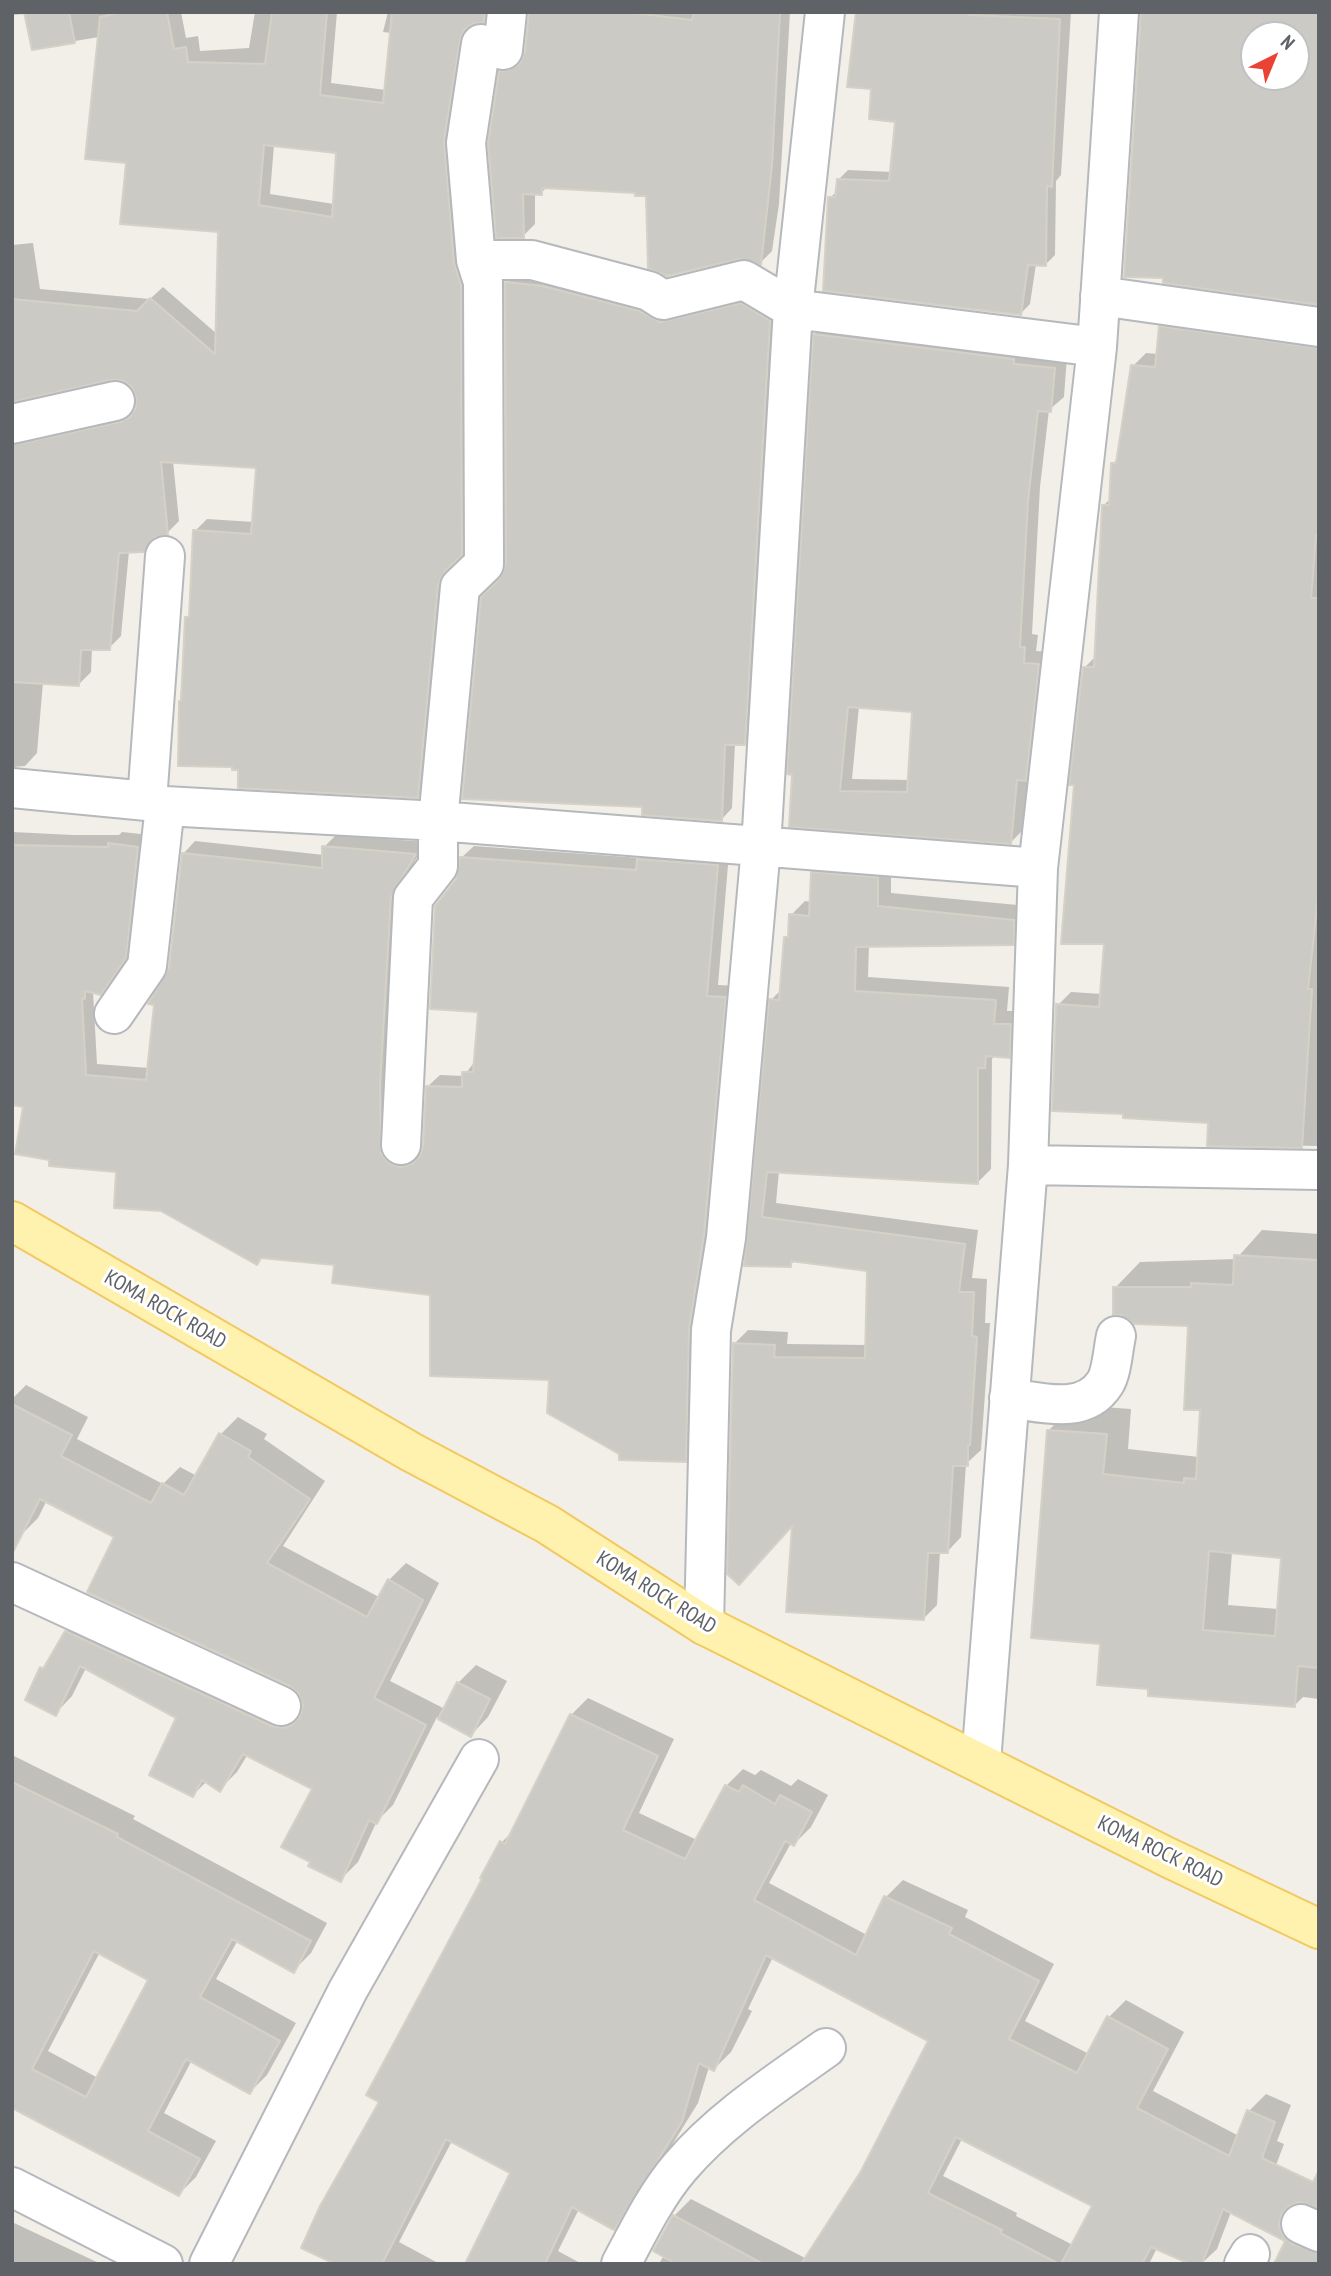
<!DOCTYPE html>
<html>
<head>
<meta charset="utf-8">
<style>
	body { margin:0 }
	#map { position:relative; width:1331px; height:2276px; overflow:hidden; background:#f1efe8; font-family:"PT Sans Narrow",sans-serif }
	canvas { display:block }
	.frame { position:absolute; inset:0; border:14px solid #5f6368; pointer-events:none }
	.north { position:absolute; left:1240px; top:21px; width:70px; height:70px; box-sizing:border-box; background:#fff; border:2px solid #bfc1c3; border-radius:50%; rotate:43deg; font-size:19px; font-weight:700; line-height:28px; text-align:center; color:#5f6368 }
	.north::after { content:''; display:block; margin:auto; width:24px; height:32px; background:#ea4335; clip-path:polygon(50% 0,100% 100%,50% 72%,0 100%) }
</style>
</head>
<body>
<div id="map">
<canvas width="1331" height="2276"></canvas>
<div class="frame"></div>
<div class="north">N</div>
</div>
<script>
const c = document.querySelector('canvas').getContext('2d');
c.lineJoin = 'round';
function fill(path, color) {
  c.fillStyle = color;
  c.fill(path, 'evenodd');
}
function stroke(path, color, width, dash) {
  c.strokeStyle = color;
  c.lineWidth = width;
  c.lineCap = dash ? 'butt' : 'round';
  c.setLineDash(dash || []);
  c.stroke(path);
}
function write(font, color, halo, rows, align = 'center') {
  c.font = font + ' "PT Sans Narrow",sans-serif';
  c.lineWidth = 6;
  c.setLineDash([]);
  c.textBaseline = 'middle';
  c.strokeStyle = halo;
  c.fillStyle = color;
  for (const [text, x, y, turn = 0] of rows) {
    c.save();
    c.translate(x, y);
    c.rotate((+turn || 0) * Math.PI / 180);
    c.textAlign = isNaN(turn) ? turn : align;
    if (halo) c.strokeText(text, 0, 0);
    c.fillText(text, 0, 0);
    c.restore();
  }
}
fill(new Path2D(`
	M12,12h169l5,26 12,-2 2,15 49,-3 6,-36h82l-6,71 55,7 6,-57 -9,-1 5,-20h104l-9,9 -10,1 -2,4 -16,106 11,117 7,292 -17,17 -6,13 -20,213 -12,12 -178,-27 -60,-68 7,-83 4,-4 4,-83 12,-12 47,3 3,-55 -84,-6 6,60 -12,12 -9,1 -15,16 -14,1 -8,85 -12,12h-17l-1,24 -12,12 -36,-2 -6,71 -12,13 -13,1v-337l17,4 105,-23 3,-2 1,-12 -6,-12 -9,-6 -12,-1 -99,22v-155l21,-2 7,46 110,10 13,-12 54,47 2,-104 -91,-69 -29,-124 -66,11 -7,-34 -14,1zM274,145l64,6 -4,53 -64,-10z
	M530,12h260l-11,192 -7,47 -12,12 -112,-69 -11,-3 -89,-5 -7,7h-6v31l-12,12 -22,-164 12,-12 11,-1z
	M856,12h215l-10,163 -5,6 -1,74 -9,9h-10l-6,40 -10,10 -190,-116 8,-8v-10l10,-10 44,2 5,-51 -24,-33 -17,-63z
	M518,272l234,21 29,17 -25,422 -12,11h-9l-3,65 -11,12 -77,-15 -143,-225 7,-16 -1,-281z
	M1173,314l146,21v811l-110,-2 1,-23 -152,-116 13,-13 31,2 4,-52 -22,-274 12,-12 8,-151 7,-7 1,-34 7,-6 14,-92 13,-13 12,1 2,-27z
	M828,321l239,35 -3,41 -15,13 -9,77 -8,147 6,1 -2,16 15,1 -13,114 -9,9 -5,54 -13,13 -220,-17 24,-491zM859,706l55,5 -5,69 -57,-1z
	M12,832l61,3h46l3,-3 28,3 -13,109 -24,36 -13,13 -7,-2 4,73 52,4 21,-99 13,-115 12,-13 129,14v-8l12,-12 90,7 -24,41 12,273 8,-3 2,-6 3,-60 13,-12 24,1 11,-15 5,-50 -23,-132 4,-21 13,-12 167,12 10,-11 78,6 -11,132 19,1 -40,463 -12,12 -64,-8 -70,-75 -119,-85 -96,-30 -73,-6 -6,6 -139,-93 -67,-11 -26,-53 -13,-3z
	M826,859l65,5v29l137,13 -1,23 -14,14 -144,2 -1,32 141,10 -2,24h17l-1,31 -14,14 -14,-1 -3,4 -1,110 -14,14 -198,-12 -3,32 202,27 -6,48 15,1 -2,44h5l-9,127 -15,14 -5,73 -14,15 -7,-1 -3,54 -14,14 -129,-96 -60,-179 14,-14 40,2 -1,12 80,1 2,-76 -73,-9 -6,5 -44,-1 25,-264 10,-10 10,-75 14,-14 6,1 1,-29z
	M1262,1230l57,4v465l-16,-2 -8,8 -194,-63 -53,-211 26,-26 57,4 -3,40 71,8 3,-48 -12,-85 -75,-36 25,-26 96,-3zM1232,1552l51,4 -5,53 -50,-4z
	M26,1385l62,32 -11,22 86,45 17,-17 17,9 24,-42 17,-17 29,17 -3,5 61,42 -42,65 96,51 10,-17 17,-17 33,20 -49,98 55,28 13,-26 18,-18 31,16 -19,36 -17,18 -34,-18 -44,88 -16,16 -19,41 -17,17 -27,-91 -66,-34 -11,18 -17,17 -13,-8 -14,14 -15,-78 -92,-49 -14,28 -17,18 -13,-46 9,-9 15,-27 18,-18 206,95 13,2 1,-8 -4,-11 -183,-156 -70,-36 -9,18 -17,17 -9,-4v-132z
	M588,1698l86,41 -35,74 58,27 29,-54 17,-17 12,6 6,-5 30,16 7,-7 30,16 -17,32 -17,17 -3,-1 -22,40 98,52 19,-38 17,-17 65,30 -3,7 89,47 -29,57 64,33 20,-37 17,-17 58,32 -31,59 86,45 10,-25 17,-17 25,11 -14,36 7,3 -22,58 -31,10 -14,37 -16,15 -44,-16 -8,16h-490l5,-9 -9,-5 19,-34 17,-17 116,60 55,-87 69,-132 -158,-83 -25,52 4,2 -21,41 -17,17 -5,-2 -11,36 -67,108 -17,17 -35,-19 -21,42 24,13h-115l46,-92 -61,-31 -53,101 41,22h-101l43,-163 103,-223 -3,-1 20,-35 12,-12 57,-115zM962,2139l132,66 -21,40 -57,-29 1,-3 -74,-37z
	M12,1755l123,61 -2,3 194,104 -16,30 -17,17 -56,-30 -22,39 80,44 -29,52 -17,17 -58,-32 -28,53 52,28 -20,36 -17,17 -167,-103zM100,1952l51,27 -53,99 -50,-27z
	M12,2222l89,42h-89z
	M1315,2232l4,1v31l-20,-17z`), '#0003');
const building = new Path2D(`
	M24,12h45l6,31 -43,7z
	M122,12h45l7,37 12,-2 2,15 77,2 7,-52h55l-7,83 63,8 9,-91h93l-1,11h-10l-9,6 -5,11 -16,100 10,122 7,23 1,270 -17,16 -7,14 -20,213 -180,-10v-18h-6v-3l-54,-1 1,-65h2l4,-84h4l4,-87 58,4 5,-66 -95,-6 7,73 -13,2 -11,15 -25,1 -9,97h-29l-2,36 -67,-4v-237l108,-23 10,-5 6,-9v-11l-5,-11 -9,-6h-11l-99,22v-103l125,12 13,-13 65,56 3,-122 -98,-8 6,-61 -41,-4 15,-142zM264,145l72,8 -4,64 -73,-12z
	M529,12h96l67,8 2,-8h86l-8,153 -11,100 -22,-6 -72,17 -19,-8 -2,-72h-11v-3l-93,-5v7l-19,-1 1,44h-28l-8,-94 11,-73 11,-1 10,-7 5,-11z
	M856,12h113v3l91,4 -8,168 -5,-1 -1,80 -18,-1 -7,50 -198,-24 5,-94h7l2,-18 52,2 6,-59 -26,-3 2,-30 -24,-2z
	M1141,12h178v293l-156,-22v-5l-39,-1zM1254,35h42v42h-42z
	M505,282l38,4 97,25 20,11 81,-19 29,18 -25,424h-20l-3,76 -80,-6v-8l-180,-8 19,-202 18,-18 7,-15z
	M1159,326l160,22v187h-3l-5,63h8v290l-11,101h4l-10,159 -95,-2 1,-23 -85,-5v-4l-71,-3 4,-107 43,3 5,-63h-43l13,-159h-5l14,-118h11l8,-162h7l2,-42h5l15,-98 24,2z
	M813,334l201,25v5l41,4 -4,44 -13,-1 -10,90 -8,146h5l-1,16 15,1 -13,117 -9,-1 -6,64 -222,-17 3,-52 -5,-1zM848,707l64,5 -5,80 -67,-1z
	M108,843l30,4 -12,111 -25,37 -16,-4v8l-3,-1 4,77 60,5 8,-75 -6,-1 21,-36 13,-115 140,15v-22l94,8 -25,43 -11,188 1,69 9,10 11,3 11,-3 8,-8 3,-9 3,-61 36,1v-15h11l5,-60 -48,-3 5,-103 21,-27 4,-22 176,13 1,-11 81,6 -11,131 19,1 -22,238 -15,94 -3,133 -67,-2v-6l-72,-41 2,-33 -119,-4v-81l-98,-12 2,-18 -73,-7 -4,7 -96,-54 -47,-3 2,-36 -67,-6v-6l-34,-6 8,-47 -11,-2v-260l96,2z
	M811,872l67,5v29l136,14v25l-158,2 -1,44 141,9 -2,24h17l-1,34 -24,-2 -1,12h-7v116l-211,-12 -5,45 203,27 -6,48h15l-2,44 5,1 -7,108h-2v21h-15l-5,87h-20l-4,67 -138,-8 6,-86 -53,59 -12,-11 6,-231 42,2 -1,12 91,1 2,-87 -76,-10v6l-47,-1 25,-267 10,1 5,-63h4l1,-23 20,2z
	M1234,1255l85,5v408l-21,-2 -3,41 -147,-11v-7l-51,-4 3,-41 -69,-6 16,-208 60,4 -4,40 81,9v-5l12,1 4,-69h-16l4,-84 -54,-2 -13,-9h-8v-28h78v-4l42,2zM1209,1551l72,7 -6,78 -72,-6z
	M12,1404l60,31 -11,21 90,47 11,-20 22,12 35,-62 32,18 -3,6 62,42 -43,64 100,54 21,-38 35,21 -49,98 52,27 -49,99 -8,-4 -28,62 -33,-16 2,-4 -29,-15 31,-58 -69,-35 -23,38 -18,-12 -9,17 -44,-22 27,-57 -96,-52 -24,50 -31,-16 15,-33 3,2 22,-38 207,95 12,2 9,-4 7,-8 3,-11 -4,-11 -9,-8 -203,-94 27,-55 -74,-38 -28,55z
	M457,1682l33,17 -19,38 -33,-18z
	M570,1714l88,42 -35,74 62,29 40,-74 14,7 4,-7 32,19 5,-9 32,17 -18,34 -9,-5 -31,59 102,55 28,-59 68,32 -3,6 90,47 -30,58 68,34 30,-57 61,33 -31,59 92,48 18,-46 28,12 -13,36 51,24 6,-12v38l-20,-6 -10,4 -8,9 -2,11 4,10 9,8 27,9v11h-45l11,-23 -62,-32 -21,55h-12l-39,-17 -9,17h-81l31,-58 -136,-69 -28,56 74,37 -2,3 59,31h-258l60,-93 67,-130 -162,-86 -52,116 -15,-8 -17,59 -68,108 -42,-23 -27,57h-80l45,-91 -64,-34 -64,125h-47l-34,-16 19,-42 59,-104 -13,-7 116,-216 -2,-1 20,-37 5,3z
	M12,1782l106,52 -1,3 194,104 -17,32 -62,-34 -32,58 80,44 -30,53 -64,-35 -38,72 52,28 -21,37 -167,-88zM94,1951l54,29 -62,117 -54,-28z
	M673,2215l90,49h-87l-23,-13z`);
fill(building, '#cccac5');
stroke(building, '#d6d1c6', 2);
const minor = new Path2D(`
	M476,260h56l117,31 14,9 81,-20 49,29 304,38
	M1100,296l219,31
	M12,424l103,-23
	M12,788l135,13 18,5 273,15 600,47 -10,297 -47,597
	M147,801l18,-245
	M1038,868l59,-521 22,-335
	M114,1014l33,-48 18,-160
	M401,1145l12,-247 25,-32v-45l22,-234 24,-23 -1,-282 -7,-22 -10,-117 15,-99 22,6 4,-38
	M1028,1165l291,5
	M1009,1398c32,4 75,18 96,-15 7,-11 8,-34 11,-47
	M12,1582l269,124
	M704,1625l7,-295 15,-92 35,-391 32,-538 32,-297
	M12,2187l151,77
	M1301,2224l18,8
	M209,2264l139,-274 131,-231
	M621,2264c17,-32 35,-69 59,-97 41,-48 94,-82 146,-119
	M1244,2264l6,-10`);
const major = new Path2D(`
	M12,1221l399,231 136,72 157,101 463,232 152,72`);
stroke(minor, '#b5b8bc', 42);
stroke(major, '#f2c960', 42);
stroke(minor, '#fff', 38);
stroke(major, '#fff2af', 38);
write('21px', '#5f6368', '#fff', [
	["KOMA ROCK ROAD",165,1310,30],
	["KOMA ROCK ROAD",656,1593,32],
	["KOMA ROCK ROAD",1160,1852,26]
]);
</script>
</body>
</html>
